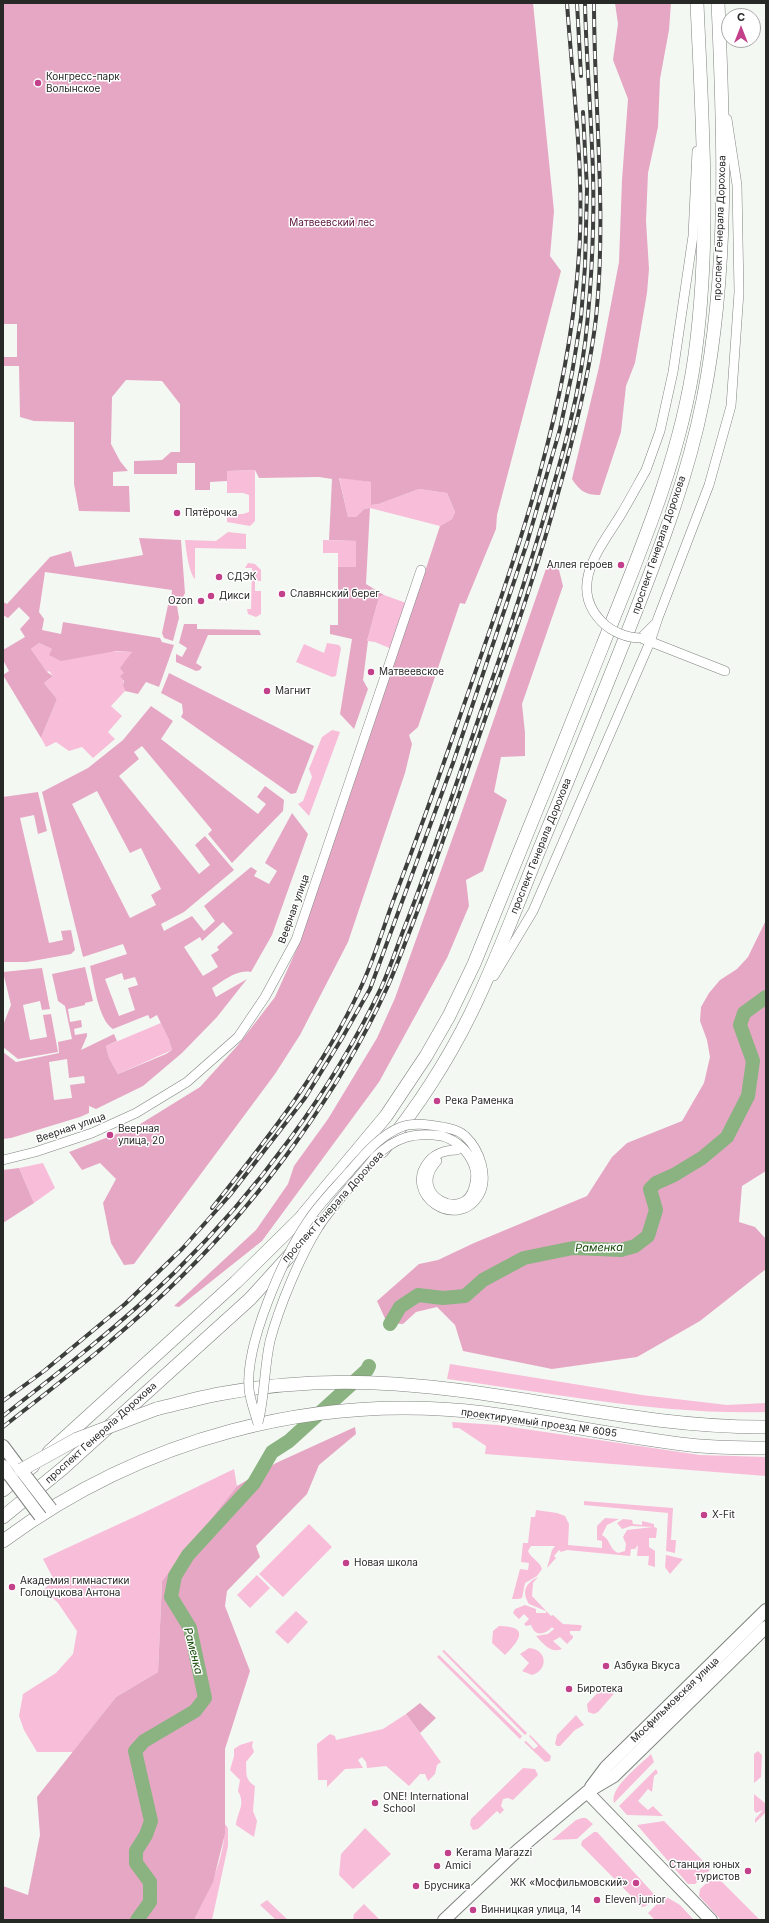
<!DOCTYPE html>
<html>
<head>
<meta charset="utf-8">
<style>
	body { margin:0 }
	#map { position:relative; width:769px; height:1923px; overflow:hidden; background:#f4f8f3; font-family:Inter,sans-serif }
	canvas { display:block }
	.frame { position:absolute; inset:0; border:4px solid #272927; pointer-events:none }
	.north { position:absolute; left:721px; top:8px; width:40px; height:40px; box-sizing:border-box; background:#fff; border:1px solid #a9a9a9; border-radius:50%; rotate:0deg; font-size:11px; font-weight:700; line-height:16px; text-align:center; color:#272927 }
	.north::after { content:''; display:block; margin:auto; width:14px; height:18px; background:#c3418b; clip-path:polygon(50% 0,100% 100%,50% 72%,0 100%) }
</style>
</head>
<body>
<div id="map">
<canvas width="769" height="1923"></canvas>
<div class="frame"></div>
<div class="north">С</div>
</div>
<script>
const c = document.querySelector('canvas').getContext('2d');
c.lineJoin = 'round';
function fill(path, color) {
  c.fillStyle = color;
  c.fill(path, 'evenodd');
}
function stroke(path, color, width, dash) {
  c.strokeStyle = color;
  c.lineWidth = width;
  c.lineCap = dash ? 'butt' : 'round';
  c.setLineDash(dash || []);
  c.stroke(path);
}
function write(font, color, halo, rows, align = 'center') {
  c.font = font + ' Inter,sans-serif';
  c.lineWidth = 3;
  c.setLineDash([]);
  c.textBaseline = 'middle';
  c.strokeStyle = halo;
  c.fillStyle = color;
  for (const [text, x, y, turn = 0] of rows) {
    c.save();
    c.translate(x, y);
    c.rotate((+turn || 0) * Math.PI / 180);
    c.textAlign = isNaN(turn) ? turn : align;
    if (halo) c.strokeText(text, 0, 0);
    c.fillText(text, 0, 0);
    c.restore();
  }
}
fill(new Path2D(`
	M255,470v51l-5,5 -23,-4v-8h16l6,-2v-17l-6,-2h-16v-22z
	M339,477l32,5v23l8,-1 40,-15 28,4 8,19 -3,7 -12,7 -70,-18 -6,1 -8,8h-8z
	M228,532l18,2v15l-51,-1v31c-6,-6 -9,-29 -10,-39l31,1z
	M323,540l33,1v26h-18v-14h-15z
	M248,563l7,1 6,6v11h-6v10h6v23l-5,3 -8,-3 -1,-5h4l1,-41h-7z
	M384,595l25,9 -15,46 -19,-8 -8,-1 12,-44z
	M39,643l13,6 80,3c-5,12 -12,26 -7,39l-14,15 11,10 -14,16 7,7 -22,19 -11,-11 -13,4 -13,-9 -10,5 -5,-9 16,-39 -13,-16 9,-7 -4,-5 -2,1 -16,-23z
	M327,643l12,2 2,3 -5,28 -4,1 -36,-15 8,-18 20,9z
	M332,730l8,2 -31,84 -11,-12 5,-3 9,-24 -3,-8 13,-32z
	M161,1023l8,17 3,10 -54,24 -9,-16 -3,-12z
	M43,1163l12,25 -21,15 -15,-35z
	M450,1364l192,31 85,10 39,-2v9c-106,3 -214,-19 -319,-33z
	M452,1422l46,3 202,30 66,2v19l-281,-22 1,-8 -27,-18h-6z
	M234,1469l3,17 -75,95 -4,91 -42,25 -43,55h-36l-13,-22 -5,-14 4,-22 33,-21 17,-19 4,-23 -19,-28 -14,-14 10,-9 -11,-21 100,-46z
	M584,1501l89,7 -2,32h5l-1,13 -9,-2 2,-38 -84,-8z
	M536,1510l21,3 8,3 4,8 -1,21 34,3v-7l-5,-1v-14l8,-8 14,1 -12,6 -5,10c9,5 7,14 16,18l7,-2 1,-7 -3,-7 4,-7 26,-3 -22,-1 -9,3 -5,-6 6,-4 9,1 1,4 9,1v-4l12,3v3l3,1 -1,10h-7v9l6,4v16l-7,-2 1,-9h-12l1,-11 -3,4h-4l-1,7 -63,-6 -6,2 -2,-2 -5,6 2,2 -9,10 5,-18 3,-4h-24l-3,5c3,8 12,10 14,18l-5,7 -12,7 -3,15 -4,1h-6l8,-30 8,1 1,-7 -8,-1 2,-19h5l3,-26h4z
	M309,1524l23,23 -49,50 -24,-23z
	M666,1555l17,4 -13,15 -5,-7z
	M257,1575l13,13 -20,20 -13,-13z
	M538,1577l-5,6 -1,13 19,20 2,-1 10,9 17,1 2,1 -2,5h-10v3l3,2v2l-6,6 -7,-7 -7,4 9,8c-12,5 -19,-6 -26,-13l12,-2 6,-5 -2,-2c-7,8 -17,10 -21,-2l-5,1 -2,-2 5,-5 -5,-5 -5,5 -6,-6 2,-4 10,-4 11,4v4h10v-2l-17,-7c-8,-13 -3,-21 9,-27z
	M296,1611l12,11 -20,22 -13,-12z
	M499,1626c31,0 21,14 6,29l-13,-12 1,-12z
	M529,1648c18,1 20,22 3,27l-10,-4 7,-8 -9,-9z
	M444,1650l83,83 -2,2 -83,-84z
	M439,1655l83,81 -2,3 -83,-82z
	M607,1685h8l4,3 -21,24 -4,2 -6,-2 -1,-8 16,-17z
	M406,1714l35,48 -4,3 -2,9 -7,7 -3,-7h-5l-11,12 -23,-20 -19,2 -1,-6 -4,-5 -4,3 5,8 -18,1 -18,18v-7h-9l-1,-36 13,-10 5,2 1,4 47,-11z
	M576,1715l8,10 -9,5 -15,16h-3l-2,-2 2,-9z
	M530,1735l21,21 -1,5 -5,1 -21,-20 2,-1 8,8 4,-3 -9,-10z
	M253,1741l-1,5 2,6 -8,10c1,11 -2,17 9,24l-2,25 4,10 -3,16 -18,-12c1,-13 10,-20 2,-34l2,-11 -10,-10 4,-14v-7l6,-4z
	M758,1751l4,4 -1,22 -7,6v-29z
	M651,1754l3,8 -40,41c-5,-15 26,-38 37,-49z
	M523,1768l12,1 3,6 -25,25 -5,-2 -5,1 -2,7 3,4 -4,4 -3,-3 -19,18 -5,1 -3,-5 1,-6z
	M656,1769l2,4 -4,3 -2,16 -4,-3 -10,12 10,9 5,-4 10,10 -36,-1 -8,-9z
	M754,1794l12,10v8l-11,11v-4l8,-9 -7,3 -2,-3z
	M582,1818h4l7,6 -16,15 -25,1 24,-20z
	M664,1821l47,48 -16,15h-7l-51,-59z
	M225,1824l3,4v18l-16,74h-18c15,-30 31,-62 31,-96z
	M365,1828l26,26 -38,35 -14,-14 2,-21z
	M594,1832h3l56,61 2,5 -9,8 -4,1 -61,-62 1,-4z
	M715,1875l45,45h-39l-22,-24 1,-7z
	M665,1896l15,9 14,15h-39l-7,-7z
	M267,1900l21,20h-12l-16,-15z
	M364,1904l16,16h-27l1,-6z`), '#f8bdd9');
fill(new Path2D(`
	M3,3h530l21,208 -4,45 11,15 -64,244 -1,14 -31,75 -5,-1 -42,124 -9,8 3,9 -7,29 -57,169 -48,93 -25,39 -141,190 -10,1 -13,-22 -8,-40 13,-24 -16,-16 -18,7 -13,-18 68,-26 63,-39 38,-42 37,-48 24,-53 86,-261 29,-78 26,-79 12,-7 3,-7 -8,-19 -28,-4 -40,15 -8,1v-23l-32,-4 9,39h8l8,-8 6,-1 -4,76 18,11 -5,2 -12,44h1l-5,39 5,9 -14,40 -14,-15 12,-75 -22,-5v-9h8v-58h18v-26l-27,-1 3,-61 -13,-2 -60,1 -4,-8 -28,1v10l-17,1v8h-15v-27h-18v11h-43v-13l28,-1 9,-8h9v-48l-18,-23 -36,-1 -14,17 -1,47 9,17 8,10 -15,1v14h16l1,26 -51,-1 -5,-27v-62l-40,-1 -14,-4 -1,-51h-16v-9h14v-33h-14z
	M615,3h56l-2,27 -9,49 -2,48 -10,46 -2,48 3,48 -2,24 -12,70 -9,23 -5,46 -21,63c-15,0 -20,-4 -28,-16l27,-112 20,-105 3,-82 6,-81 -15,-39 5,-36z
	M139,538l42,2 4,53 -5,10 -9,-2 1,-11 -127,-18 -6,40 5,7 -2,11 19,4 2,-12 97,16 2,4 12,3 -15,42 -13,-5 -8,12 -13,-3 -2,-6 1,-4 -4,-5 4,-3 -4,-5 12,-16 -16,-1 -55,10 -12,-6 3,-6 -13,-6 -8,6 16,23 6,4 -9,7 13,16 -16,39 -38,-63 6,-4 -6,-11v-10l22,-13 -5,-8 10,-11 -11,-11 -11,11 -5,-3v-13l4,2 43,-47 21,-6 4,16 68,-12z
	M549,560l10,10 4,16 -41,118 3,29v23l-24,1 -7,35 13,8 -24,71 -17,9 3,26 -22,52 -68,124 -117,159 -83,66 -5,-1 82,-76 32,-46 6,-18 34,-47 49,-81 18,-40 64,-178z
	M168,605l9,1 2,12 -6,23 -9,-3 -2,-5z
	M184,624h13v5l62,1 2,5h-53l-12,28 6,4 -2,3 -4,1 -20,-9v-8l6,3 5,-9 -8,-5z
	M169,673l145,73 -18,47 -5,1 -110,-77 2,-4 -1,-9 -21,-11z
	M151,706l22,15 -12,18 97,75 8,-10 -9,-7 8,-11 19,14 -1,11 -51,52 -24,-29 4,-4 -70,-84 -8,6 5,7 -20,17 80,98 11,-9 -15,-20 10,-9 29,34 -50,42 -23,12 3,7 28,-15 12,15 11,-10 -11,-15 47,-39 6,4 -3,5 15,8 8,-13 -12,-8 27,-50 16,21 -36,101 -21,37c-14,-3 -28,9 -39,16l4,9 31,-18 -30,38 -35,36 -39,33 -47,23 -7,-3v7l-9,4 -69,21 -8,1v-87l13,10 43,-9 -1,-11 14,-3 -7,-33 -7,-5 -6,-27 33,-7 8,34 -8,2v2l-17,4 2,13 11,-2 1,7 -8,2 1,6 12,-2v3l-6,14 33,-16 3,7 -11,5 3,12 9,16 48,-20 6,-4 -3,-10 -12,-25 -7,4 -2,-4 -35,14c-15,-9 -19,-47 -23,-63l37,-12 -4,-10 -40,13 -41,-165 46,-24 35,-28zM97,791l33,62 11,-5 20,41 -10,6 5,10 -26,13 -58,-114zM223,922l10,11 -16,14 2,3 -8,5 7,12 -15,9 -19,-29 16,-10 2,4zM122,973l2,7 11,-3 3,8 -10,3 7,22 -16,6 -14,-37zM67,1059l2,19 15,-2 1,7 -15,2 2,13 -18,2 -5,-38z
	M38,792l9,39 -9,3 -4,-19 -14,3 29,125 14,-3 -2,-9 10,-1 4,20 -4,4 -44,8h-24v-165z
	M766,920v251l-24,15 -3,36 16,5 11,12v30l-66,52 -63,36 -85,12 -89,-18 -8,-26 -18,-18 -21,5 -13,12 -16,-1 -10,-22 42,-37 19,-4 36,-17 113,-47 25,-39 15,-14 55,-22 22,-38 6,-26 -3,-17 -7,-19 1,-14 8,-14 11,-13 17,-11 11,-12z
	M42,968l8,41 -8,1 -2,-9 -17,4 7,35 17,-3 -4,-22 8,-1 7,38 -40,7 -15,-12v-22l8,-20 -8,-33z
	M19,1168l15,35 -31,20v-53z
	M355,1427l1,7 -37,31 -12,29 -51,52 4,11 -33,34 -2,15 25,65 -25,78v85l-12,48 -19,38h-191v-34l25,9 12,-60 -3,-38 79,-100 42,-25 4,-91 75,-95 39,-23z
	M420,1703l16,15 -16,15 -14,-19z`), '#e6a7c5');
stroke(new Path2D(`
	M390,1324l10,-17 18,-12 25,3 22,-2 18,-16 41,-22 49,-10 48,2 14,-4 13,-10 8,-26 -6,-21 6,-6 18,-8 28,-17 25,-21 21,-41 5,-35 -13,-36 4,-12 22,-16
	M137,1920l13,-18v-20l-14,-19v-12l10,-16 5,-14 -16,-70 9,-10 51,-30 10,-13 -15,-70 -19,-31 4,-21 13,-21 66,-72 18,-31 17,-11 78,-71 2,-4`), '#8ab381', 14);
const minor = new Path2D(`
	M646,470l14,-39 13,-59 20,-136 4,-85
	M655,624l-14,14 84,33
	M494,976l39,-65 117,-269 8,-24 51,-133 22,-79 8,-114 -2,-107 -10,-66
	M443,1127c8,2 16,3 22,9 15,14 24,41 14,59 -22,37 -78,-1 -50,-34 7,-8 17,-11 28,-11
	M3,1160l32,-8 57,-19 44,-20 51,-31 51,-45 27,-40 31,-57 125,-370
	M437,1161c-31,34 28,63 37,26 2,-7 3,-13 0,-21 -6,-16 -16,-25 -32,-30`);
const tertiary = new Path2D(`
	M3,1446l18,24
	M3,1466l7,10
	M591,1787l15,-20 160,-157
	M587,1792l124,128
	M444,1920l74,-70 69,-58 27,-16 152,-149`);
const secondary = new Path2D(`
	M382,1151c35,-43 65,-89 89,-138 30,-61 52,-125 78,-187 28,-68 56,-136 83,-205 28,-72 56,-145 71,-221 26,-130 21,-265 15,-397
	M156,1409c21,-5 42,-11 63,-15 58,-11 117,-14 176,-10 124,8 246,44 371,43
	M49,1452l187,-170 64,-63 86,-103 40,-60 23,-40 25,-52c43,-106 86,-211 128,-317 38,-95 79,-190 93,-292 16,-117 7,-234 2,-352
	M3,1490l30,-24
	M3,1517l59,-48 188,-170 69,-76
	M3,1541c138,-102 311,-149 482,-128 69,9 136,24 205,32 25,3 51,3 76,3`);
stroke(minor, '#7f837f', 10);
stroke(tertiary, '#7f837f', 14);
stroke(secondary, '#7f837f', 14);
stroke(minor, '#fff', 9);
stroke(tertiary, '#fff', 12);
stroke(secondary, '#fff', 13);
const rail = new Path2D(`
	M577,3l4,73
	M212,1208c55,-69 111,-139 148,-219 13,-27 22,-57 32,-85 23,-60 45,-121 66,-182 51,-148 108,-297 120,-455 8,-87 -5,-176 -11,-264
	M3,1401l41,-30 81,-67 57,-55 48,-54 75,-97 36,-58 29,-51 83,-226 74,-220 33,-114 12,-56 9,-55 4,-52 2,-77 -4,-77
	M3,1416c59,-46 118,-92 172,-144 81,-80 157,-181 206,-284 10,-22 17,-45 26,-67 29,-75 54,-152 80,-227 19,-53 36,-107 52,-160 22,-72 43,-144 49,-219 5,-56 7,-112 4,-168 -2,-48 -6,-96 -7,-144
	M3,1427c61,-48 124,-96 179,-151 80,-79 158,-185 205,-288 9,-20 16,-40 24,-60 29,-75 54,-152 81,-229 27,-76 52,-153 73,-231 13,-49 25,-99 31,-150 11,-105 -2,-210 -2,-315`);
stroke(rail, '#3d3f3d', 4);
stroke(rail, '#fff', 2.5, [8]);
const minorBridge = new Path2D(`
	M641,638c-14,0 -29,-6 -39,-16 -35,-35 -2,-74 18,-106 9,-15 17,-30 26,-46
	M258,1423c7,-27 6,-55 12,-82 9,-34 30,-85 49,-115 16,-24 38,-46 56,-69 21,-20 38,-25 67,-21
	M258,1424c-3,-11 -8,-24 -9,-35 -4,-45 34,-131 59,-168 11,-17 27,-33 41,-49 15,-17 30,-36 52,-45 13,-5 29,-2 42,0`);
const tertiaryBridge = new Path2D(`
	M21,1470l30,39
	M10,1476l30,40`);
const secondaryBridge = new Path2D(`
	M21,1470l56,-31 79,-30`);
stroke(minorBridge, '#7f837f', 10, []);
stroke(tertiaryBridge, '#7f837f', 14, []);
stroke(secondaryBridge, '#7f837f', 14, []);
stroke(minorBridge, '#fff', 9);
stroke(tertiaryBridge, '#fff', 12);
stroke(secondaryBridge, '#fff', 13);
for (const [x, y, r, color] of [
	[38,83,4,"#c3418b"],
	[177,513,4,"#c3418b"],
	[621,565,4,"#c3418b"],
	[219,577,4,"#c3418b"],
	[282,594,4,"#c3418b"],
	[211,596,4,"#c3418b"],
	[201,601,4,"#c3418b"],
	[371,672,4,"#c3418b"],
	[267,691,4,"#c3418b"],
	[437,1101,4,"#c3418b"],
	[110,1135,4,"#c3418b"],
	[704,1515,4,"#c3418b"],
	[346,1563,4,"#c3418b"],
	[12,1587,4,"#c3418b"],
	[606,1666,4,"#c3418b"],
	[569,1689,4,"#c3418b"],
	[375,1803,4,"#c3418b"],
	[448,1853,4,"#c3418b"],
	[437,1866,4,"#c3418b"],
	[748,1871,4,"#c3418b"],
	[636,1883,4,"#c3418b"],
	[416,1886,4,"#c3418b"],
	[597,1900,4,"#c3418b"],
	[473,1910,4,"#c3418b"]
]) {
  const dot = new Path2D();
  dot.arc(x, y, r, 0, 2 * Math.PI);
  c.fillStyle = color;
  c.fill(dot);
  stroke(dot, '#fff', 1.5);
}
write('10px', '#272927', '#fff', [
	["Конгресс-парк",46,77],
	["Волынское",46,89],
	["Пятёрочка",185,513],
	["Аллея героев",613,565,"right"],
	["СДЭК",227,577],
	["Славянский берег",290,594],
	["Дикси",219,596],
	["Ozon",193,601,"right"],
	["Матвеевское",379,672],
	["Магнит",275,691],
	["Река Раменка",445,1101],
	["Веерная",118,1129],
	["улица, 20",118,1141],
	["X-Fit",712,1515],
	["Новая школа",354,1563],
	["Академия гимнастики",20,1581],
	["Голоцуцкова Антона",20,1593],
	["Азбука Вкуса",614,1666],
	["Биротека",577,1689],
	["ONE! International",383,1797],
	["School",383,1809],
	["Kerama Marazzi",456,1853],
	["Станция юных",740,1865,"right"],
	["туристов",740,1877,"right"],
	["Amici",445,1866],
	["ЖК «Мосфильмовский»",628,1883,"right"],
	["Брусника",424,1886],
	["Eleven junior",605,1900],
	["Винницкая улица, 14",481,1910]
], 'left');
write('10px', '#5c143e', '#fff', [
	["Матвеевский лес",332,223]
]);
write('10px', '#272927', '#fff', [
	["проспект Генерала Дорохова",720,228,-88],
	["проспект Генерала Дорохова",659,545,-71],
	["проспект Генерала Дорохова",541,846,-68],
	["Веерная улица",294,909,-70],
	["Веерная улица",71,1128,-19],
	["проспект Генерала Дорохова",333,1207,-48],
	["проектируемый проезд № 6095",539,1423,8],
	["проспект Генерала Дорохова",101,1433,-42],
	["Мосфильмовская улица",675,1700,-44]
]);
write('italic 11px', '#0f4600', '#fff', [
	["Раменка",599,1248,-1],
	["Раменка",193,1651,76]
]);
</script>
</body>
</html>
